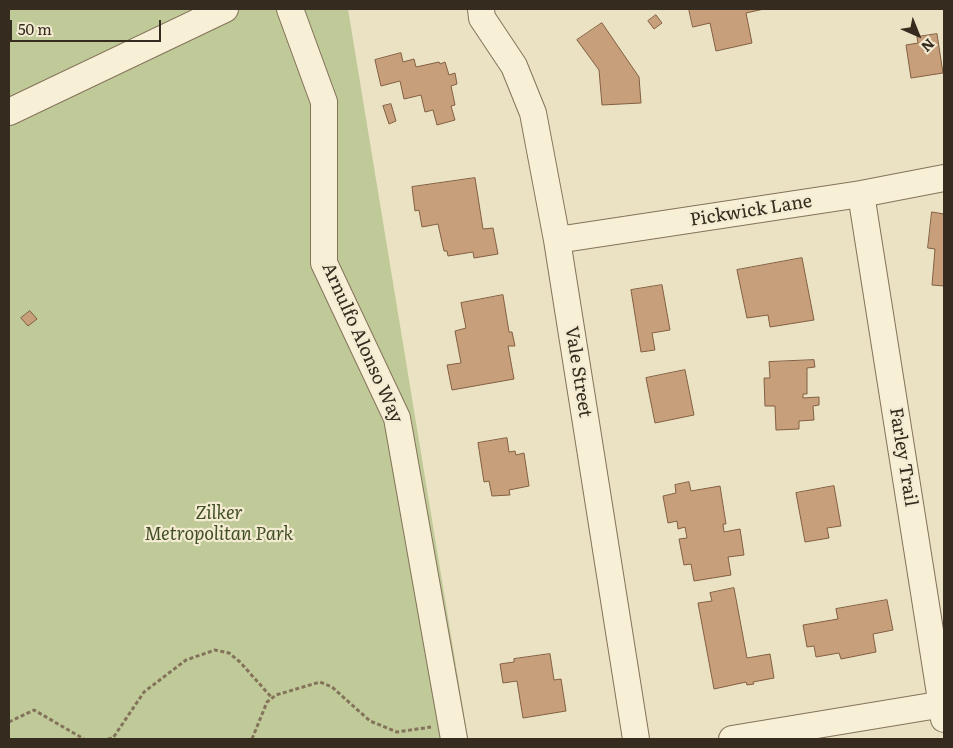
<!DOCTYPE html>
<html>
<head>
<meta charset="utf-8">
<style>
	body { margin:0 }
	#map { position:relative; width:953px; height:748px; overflow:hidden; background:#ebe2c3; font-family:Literata,serif }
	canvas { display:block }
	.frame { position:absolute; inset:0; border:10px solid #352b1e; pointer-events:none }
	.north { position:absolute; left:893px; top:10px; width:50px; height:50px; -webkit-text-stroke:4px #f3ebd2; paint-order:stroke; rotate:136deg; font-size:14px; font-weight:700; line-height:20px; text-align:center; color:#352b1e }
	.north::after { content:''; display:block; margin:auto; width:18px; height:22px; background:#352b1e; clip-path:polygon(50% 0,100% 100%,50% 72%,0 100%) }
	.scale { position:absolute; left:10px; top:20px; width:151px; height:22px; box-sizing:border-box; border:2px solid #352b1e; border-top:0; padding-left:6px; font-size:15px; line-height:18px; white-space:nowrap; color:#352b1e; -webkit-text-stroke:4px #f3ebd2; paint-order:stroke }
</style>
</head>
<body>
<div id="map">
<canvas width="953" height="748"></canvas>
<div class="frame"></div>
<div class="north">N</div>
<div class="scale">50 m</div>
</div>
<script>
const c = document.querySelector('canvas').getContext('2d');
c.lineJoin = 'round';
function fill(path, color) {
  c.fillStyle = color;
  c.fill(path, 'evenodd');
}
function stroke(path, color, width, dash) {
  c.strokeStyle = color;
  c.lineWidth = width;
  c.lineCap = dash ? 'butt' : 'round';
  c.setLineDash(dash || []);
  c.stroke(path);
}
function write(font, color, halo, rows, align = 'center') {
  c.font = font + ' Literata,serif';
  c.lineWidth = 4.5;
  c.setLineDash([]);
  c.textBaseline = 'middle';
  c.strokeStyle = halo;
  c.fillStyle = color;
  for (const [text, x, y, turn = 0] of rows) {
    c.save();
    c.translate(x, y);
    c.rotate((+turn || 0) * Math.PI / 180);
    c.textAlign = isNaN(turn) ? turn : align;
    if (halo) c.strokeText(text, 0, 0);
    c.fillText(text, 0, 0);
    c.restore();
  }
}
fill(new Path2D(`
	M9,9h339l120,730h-459z`), '#c0c998');
const building = new Path2D(`
	M689,9h75l-18,4 6,30 -36,8 -6,-28 -17,4z
	M656,15l6,8 -8,6 -6,-8z
	M602,23l37,54 2,26 -39,2 -3,-35 -22,-30z
	M937,34l6,39 -32,5 -5,-33 12,-2 -1,-6z
	M401,53l2,9 11,-3 2,8 23,-5 1,2 5,-2 4,13 6,-2 2,11 -6,2 4,19 -4,1 4,14 -18,5 -4,-15 -8,2 -4,-17 -17,4 -4,-18 -19,5 -6,-26z
	M391,104l5,17 -7,3 -6,-18z
	M475,178l8,51 10,-1 5,26 -24,4 -1,-6 -25,4 -1,-5h-3l-6,-27 -16,3 -3,-17 -4,1 -3,-24z
	M932,212l12,2v72l-12,-1 3,-36 -7,-1z
	M802,258l12,62 -44,7 -2,-12 -21,3 -10,-48z
	M662,285l8,45 -18,3 3,17 -14,2 -10,-62z
	M503,295l6,37h3l3,14h-7l6,33 -62,11 -5,-25 14,-2 -6,-32 11,-3 -5,-25z
	M30,311l7,8 -9,7 -7,-8z
	M814,360l1,7 -8,1v26h-4v4l16,-1v8l-6,1 1,14 -15,1v8l-23,1 -1,-24h-10l-1,-28h6l-1,-16z
	M685,370l9,45 -39,8 -9,-45z
	M507,438l2,14 6,-1 1,4 8,-2 5,33 -20,4 1,5 -18,1 -3,-15 -5,1 -6,-39z
	M689,482l2,9 29,-5 6,38h-3l1,8 16,-3 4,26 -16,2 3,18 -37,6 -3,-17 -7,1 -5,-26 8,-1 -2,-11 -7,2 -1,-8 -9,2 -5,-27 13,-3 -1,-8z
	M834,486l7,40 -14,2 2,10 -24,4 -9,-49z
	M734,588l13,70 23,-4 4,24 -21,4 1,2 -7,1 -1,-3 -32,7 -16,-86 14,-2 -2,-8z
	M887,600l6,30 -20,4 3,18 -35,7 -2,-6 -23,4 -2,-11 -7,1 -4,-22 35,-6 -2,-10z
	M550,654l4,26 7,-1 5,32 -43,7 -6,-37 -14,2 -3,-19 14,-2v-3z`);
fill(building, '#c79f7b');
stroke(building, '#825f42', 1);
const minor = new Path2D(`
	M290,9l34,93v161l73,155 57,321
	M481,9l1,9 32,48 19,47 24,127 79,499
	M9,112l216,-103
	M861,194l83,525
	M557,240l304,-46 83,-16
	M732,739l212,-35`);
stroke(minor, '#84735b', 28);
stroke(new Path2D(`
	M9,722l25,-12 50,29
	M108,739l5,-1 31,-46 42,-32 29,-10 14,3 11,9 32,36
	M252,739l15,-37 9,-7 44,-13 12,5 38,34 27,11 34,-5`), '#84735b', 3, [4, 2.5]);
stroke(minor, '#f7efd6', 26);
write('18px', '#352b1e', '#f3ebd2', [
	["Pickwick Lane",751,211,-9],
	["Arnulfo Alonso Way",362,343,66],
	["Vale Street",578,372,81],
	["Farley Trail",903,457,81]
]);
write('italic 18px', '#435026', '#f3ebd2', [
	["Zilker",219,514],
	["Metropolitan Park",219,535]
]);
</script>
</body>
</html>
